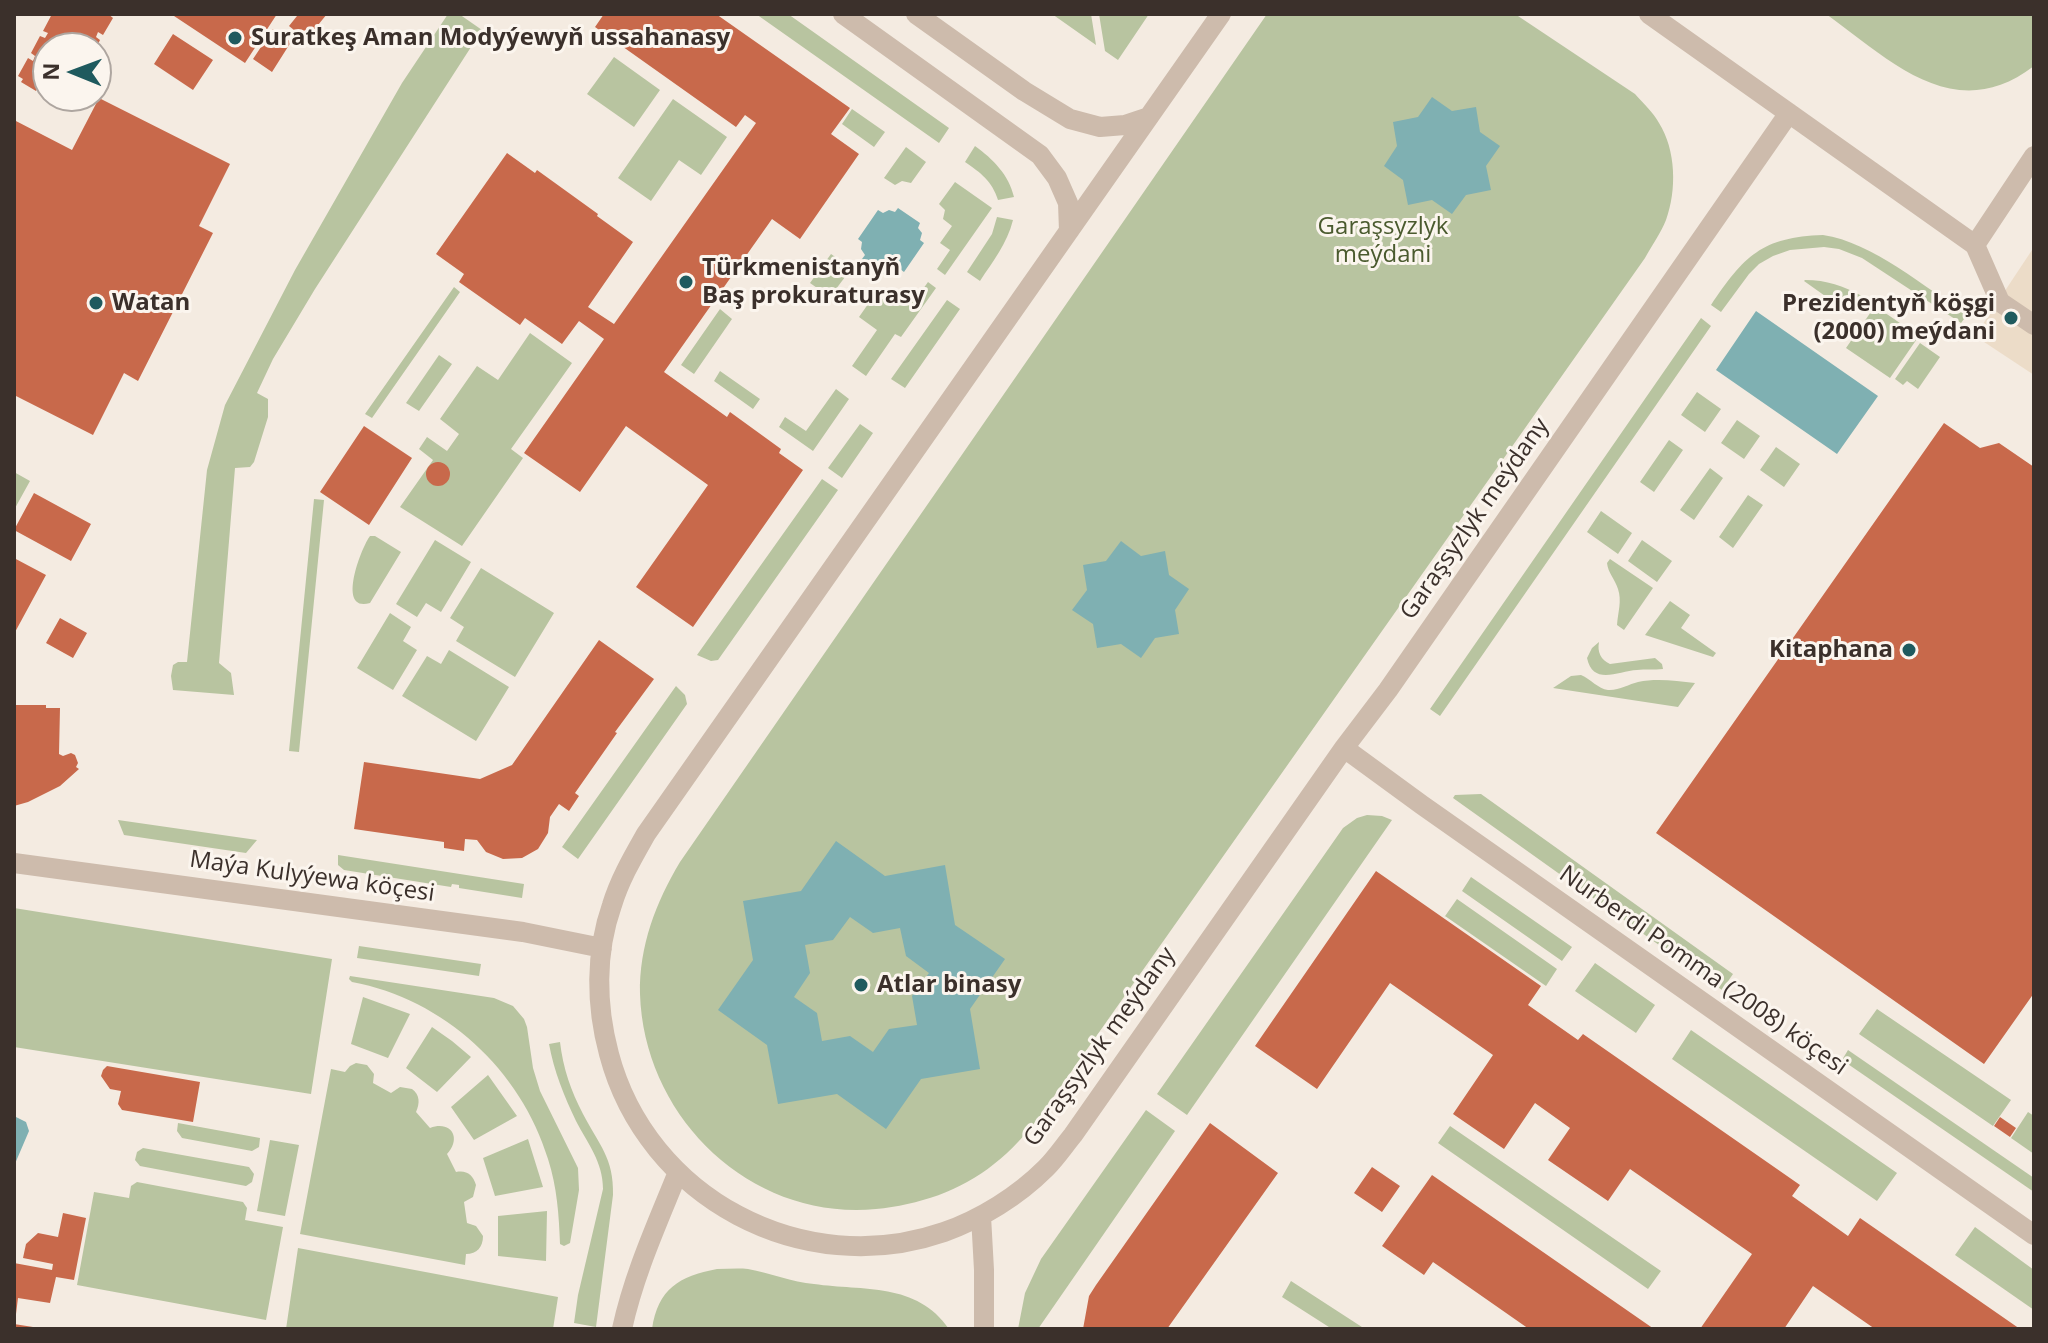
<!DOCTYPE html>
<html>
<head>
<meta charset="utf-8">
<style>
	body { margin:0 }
	#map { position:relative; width:2048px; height:1343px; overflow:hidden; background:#f4ebe1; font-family:"Open Sans",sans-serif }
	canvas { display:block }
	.frame { position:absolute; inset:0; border:16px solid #3b302b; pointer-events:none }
	.north { position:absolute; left:32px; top:32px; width:80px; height:80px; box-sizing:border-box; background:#fbf5ee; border:2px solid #aea6a0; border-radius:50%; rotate:271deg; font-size:22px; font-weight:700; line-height:32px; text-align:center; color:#3b302b }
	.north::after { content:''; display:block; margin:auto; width:28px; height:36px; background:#1f5a5e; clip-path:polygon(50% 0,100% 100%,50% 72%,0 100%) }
</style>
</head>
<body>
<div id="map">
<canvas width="2048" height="1343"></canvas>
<div class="frame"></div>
<div class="north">N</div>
</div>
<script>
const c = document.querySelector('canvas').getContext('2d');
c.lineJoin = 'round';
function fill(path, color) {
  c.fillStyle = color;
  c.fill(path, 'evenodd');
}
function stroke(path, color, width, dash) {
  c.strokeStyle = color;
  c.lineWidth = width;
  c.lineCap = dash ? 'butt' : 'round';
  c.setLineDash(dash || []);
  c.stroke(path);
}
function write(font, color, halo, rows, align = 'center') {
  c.font = font + ' "Open Sans",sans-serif';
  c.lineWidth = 6;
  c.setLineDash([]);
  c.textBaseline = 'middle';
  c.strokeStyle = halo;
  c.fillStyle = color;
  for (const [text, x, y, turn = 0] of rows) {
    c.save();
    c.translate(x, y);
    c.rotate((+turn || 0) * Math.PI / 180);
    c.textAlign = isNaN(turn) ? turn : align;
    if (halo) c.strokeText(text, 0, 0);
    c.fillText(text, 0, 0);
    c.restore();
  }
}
fill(new Path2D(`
	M448,14h11l23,16 -167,259 -42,70 -16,34 11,6v18l-14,45 -4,5 -15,1 -16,195 12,10 3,22 -61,-5 -2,-14 2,-11 5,-3h9l20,-192 18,-65 70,-135 107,-187z
	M756,14h32l161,114 -10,15z
	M1052,14h39l5,31z
	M1099,14h50l-31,46 -13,-9z
	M1267,14h248l120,80c9,10 18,18 24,29 17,27 18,67 7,97 -5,13 -14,25 -21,38l-605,858c-14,18 -28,34 -46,48 -33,27 -76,41 -118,45 -125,12 -232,-91 -236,-215 -1,-48 16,-92 40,-132z
	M1826,14h208v52c-80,61 -144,-6 -208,-52z
	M614,57l46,33 -26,37 -47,-33z
	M673,99l54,38 -26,38 -22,-15 -28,41 -33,-23z
	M852,109l33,23 -11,15 -32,-23z
	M975,146c18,13 34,29 39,51l-16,3c-6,-19 -17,-27 -33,-38z
	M906,147l20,15 -15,21 -9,-2 -7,4 -11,-7z
	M955,182l37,26 -47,67 -8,-6 13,-19 -10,-7 12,-17 -9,-7 2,-9 -6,-6z
	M997,217l16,3c-6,24 -20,41 -33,61l-13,-9 25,-38z
	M1823,235c49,7 103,53 144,80l-6,8 -99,-65 -23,-9 -15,-2 -34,3 -17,6 -14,8 -10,10 -28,38 -10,-7c33,-49 51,-68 112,-70z
	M831,254l10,7 -1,9 5,7 -15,20 -20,-14z
	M1805,280c22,0 38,6 57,16l-13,17 -45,-32z
	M928,282l8,6 -35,49 -6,-3 -29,42 -14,-10 25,-36 -18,-13 14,-20 8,3 8,-5 9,6 10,-12 10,7z
	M454,287l6,5 -88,126 -7,-4z
	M947,300l13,9 -55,79 -14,-9z
	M1875,306l44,30 -29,42 -44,-30z
	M720,309l12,10 -38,55 -13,-9z
	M1701,318l10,8 -271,390 -10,-7z
	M530,333l42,30 -61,86 12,9 -61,88 -62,-39 33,-47 -14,-11 8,-12 20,14 12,-17 -19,-15 37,-53 21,14z
	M1920,343l20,14 -22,32 -11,-8 -4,4 -8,-6z
	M439,355l13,9 -33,47 -13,-8z
	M720,371l40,28 -7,10 -39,-28z
	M836,389l13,10 -36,52 -34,-24 6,-10 21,14z
	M1697,392l24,17 -16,23 -24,-17z
	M1737,420l23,16 -16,23 -23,-16z
	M860,424l13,9 -31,45 -14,-10z
	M1669,440l14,10 -29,42 -14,-10z
	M1776,447l24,17 -16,23 -24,-17z
	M1710,468l13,10 -29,42 -14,-10z
	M14,472l16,9 -16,29z
	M822,479l16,11 -120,170 -7,1 -14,-6z
	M1748,495l15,10 -30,43 -14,-11z
	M314,499l10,1 -25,252 -10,-1z
	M1601,511l31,22 -14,21 -31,-22z
	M370,536h5l26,16 -31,51c-34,10 -9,-55 0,-67z
	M435,540l36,22 -30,50 -15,-9 -9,14 -21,-13z
	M1642,540l30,21 -15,21 -29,-21z
	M1610,559l43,29 -29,42 -7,-5c1,-13 5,-24 1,-36 -3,-10 -10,-16 -11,-26z
	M481,568l73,45 -39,64 -59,-36 8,-14 -14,-9z
	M1670,601l20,14 -9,13 35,25 -3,4 -68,-22z
	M390,613l21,14 -8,14 14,9 -24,40 -36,-22z
	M1599,642c-2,10 2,18 11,22l45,-6 7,6 1,5c-9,1 -18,0 -26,1 -19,1 -44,16 -50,-12l5,-10z
	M449,650l60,37 -33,54 -74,-45 25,-40 14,8z
	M1581,675c10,4 17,14 27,15 10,1 21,-6 30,-8 19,-4 38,-1 57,1l-17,24 -125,-19 18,-12z
	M676,686l9,9 2,9 -109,155 -16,-12z
	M1481,794l252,180 -11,16 -269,-192 2,-3z
	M1367,815l15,1 10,4 -205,295 -30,-21 186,-266 14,-10z
	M118,820l139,20 -11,13 -122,-18z
	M338,855l186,29 -2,14 -63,-10v-3l-7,-1 -1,3 -107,-17 -6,-5z
	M1471,877l101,70 -10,14 -100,-70z
	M1457,899l100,70 -11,17 -101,-70 -2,3z
	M14,908l318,51 -21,135 -297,-47z
	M359,946l122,18 -2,12 -122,-18z
	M1595,963l60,42 -19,28 -61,-42z
	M350,976l144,22 19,8 11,13 3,8 6,41 7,23 38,77 1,22 -9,53 -6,3 -4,-2c-1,-29 -3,-57 -12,-85 -27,-89 -104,-160 -196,-177l-3,-3z
	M363,997l47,17 -22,44 -37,-14z
	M1877,1009l134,91 -18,26 -134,-92z
	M432,1027l20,14 19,16 -34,35 -31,-24z
	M1691,1030l206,143 -20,28 -205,-142z
	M560,1042c3,26 11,49 23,72 16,31 31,44 30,81l-17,132 -22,-4 4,-28 25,-106c0,-27 -15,-45 -27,-68 -12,-25 -22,-50 -27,-77z
	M1848,1050l186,128v14l-192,-132z
	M356,1063l11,2 7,9 -1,9 18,10 9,-6 12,2c8,6 8,14 4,23l14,16c21,-8 32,10 17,26l9,18c11,-2 17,3 20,13l-3,12 -9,5 3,21 9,3 7,10c0,11 -6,18 -17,18l-1,11 -165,-31 31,-165 14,3 5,-6z
	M488,1075l29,41 -43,24 -23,-33z
	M1146,1110l29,21 -137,198h-20l7,-36 16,-34z
	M2028,1112l6,4v38l-23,-16z
	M178,1123l82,15 -1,9 -7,4 -70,-13 -5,-7z
	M1450,1126l211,145 -13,18 -210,-146z
	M528,1139l15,48 -48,9 -12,-38z
	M270,1140l29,5 -14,71 -28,-5z
	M143,1148l106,19 5,7 -2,8 -6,4 -106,-20 -5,-6 2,-8z
	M137,1182l106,20 4,6 -2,12 38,7 -17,93 -189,-35 17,-93 35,6 2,-12z
	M547,1211l-1,50 -48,-5v-40z
	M1975,1227l59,43v40l-79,-55z
	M298,1248l260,49 -5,32h-267z
	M717,1269c10,0 21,-1 31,0 22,4 44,13 66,15 49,7 103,-2 135,45h-297c6,-40 27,-53 65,-60z
	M1291,1281l74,48h-33l-50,-32z`), '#b8c4a0');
fill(new Path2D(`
	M2034,247v128l-59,-39z`), '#ecdcc8');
fill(new Path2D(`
	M1432,97l20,14 24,-4 4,25 20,14 -14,20 5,24 -25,5 -14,19 -20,-14 -24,5 -5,-25 -19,-14 13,-20 -4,-24 25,-5z
	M898,208l22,15 -2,5 4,5 -2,7 4,3 -20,29 -4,-3 -6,3 -7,-1 -2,4 -23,-16 3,-4 -4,-6 1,-7 -4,-3 20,-29 5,3 6,-3 6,2z
	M1756,311l122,85 -41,58 -121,-84z
	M1121,541l20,15 24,-5 4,24 20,14 -14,21 4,24 -24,4 -14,20 -20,-14 -24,4 -4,-24 -21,-14 15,-20 -4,-25 23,-4z
	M836,841l49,35 60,-11 10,60 50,34 -35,50 10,60 -59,10 -35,50 -49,-35 -59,10 -11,-59 -49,-35 35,-50 -10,-59 58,-10zM850,917l23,16 27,-5 6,28 23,17 -17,23 5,29 -28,4 -16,23 -23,-16 -28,5 -5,-28 -23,-16 16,-24 -5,-28 28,-5z
	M14,1116l12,6 3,9 -15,35z`), '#7fb0b2');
fill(new Path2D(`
	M52,14h56l5,4 -10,17 -5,-3 -2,5 4,3 -4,8h-48v37l-7,-4 -5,10 -15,-9 2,-3 -5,-3 10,-18 5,3 2,-5 -4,-3 9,-17 5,2 3,-5 -5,-2z
	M171,14h106l-32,49z
	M294,14h33l-13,16 -2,-2 -8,10 -15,-12 8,-10z
	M604,14h112l134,94 -19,26 28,20 -59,85 -28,-20 -108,153 63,45 3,-5 51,37 -2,4 24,17 -110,157 -57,-40 72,-102 -82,-59 -46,66 -56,-39 80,-114 -25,-18 -17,23 -37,-26 -5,7 -61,-43 5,-8 -28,-20 71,-101 28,20 2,-3 61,44 -1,2 36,26 -45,65 26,17 142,-201 -11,-8 -9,12 -141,-100z
	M273,29l18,13 -19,30 -19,-13z
	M173,34l40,26 -20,30 -39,-26z
	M99,98l131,66 -31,62 14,7 -75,148 -14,-8 -31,62 -79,-40v-275l58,30z
	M1944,423l36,25 19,-5 35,24v526l-50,71 -328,-231z
	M364,426l48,32 -43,67 -49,-33z
	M426 474a12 12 0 1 1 24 0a12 12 0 1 1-24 0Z
	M34,493l57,31 -20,37 -57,-31z
	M14,558l32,17 -32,59z
	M60,618l27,15 -14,25 -27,-15z
	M599,640l55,39 -39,53 2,1 -42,60 4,3 -10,15 -10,-7 -9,13 -2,16 -10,16 -16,9 -19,1 -17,-7 -9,-12 -12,-1 -1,12 -20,-3v-6l-90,-13 10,-67 116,17 32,-14z
	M14,705h32v3h14l-1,46 4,2 8,-3 4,2 3,8 -2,4 3,2 -19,17 -32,16 -14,4z
	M1376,871l165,115 -13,19 50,35 5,-6 217,151 -8,11 56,40 12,-18 160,111h-145l-62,-43 -29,43h-84l52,-75 -122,-85 -22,32 -60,-41 22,-32 -35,-25 -31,46 -51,-35 40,-59 -103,-72 -73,106 -62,-43z
	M107,1066l93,16 -7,40 -71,-12 -4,-6 3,-13 -11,-2 -9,-13 2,-6z
	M2000,1117l16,11 -6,9 -16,-11z
	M1210,1123l68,50 -111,156h-84l6,-33 7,-11z
	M1372,1167l28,19 -18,26 -28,-19z
	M1432,1175l222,154h-125l-96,-67 -9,13 -42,-29z
	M63,1213l23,5 -12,62 -18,-3 -6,26 -32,-5 -2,16 -2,-1v-50l38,7 1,-6 -30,-6 3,-14 12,-11 20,4z
	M14,1324l19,3v2h-19z`), '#c8694b');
stroke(new Path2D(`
	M843,14l197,141 17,23 11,25 1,28
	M916,14l108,77 46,28 30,8 25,-2 24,-8
	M1221,14l-575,820c-13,23 -26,45 -34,71 -17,48 -16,101 -3,149 38,144 194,227 335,178 37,-13 74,-36 102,-64 10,-10 18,-22 27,-33l271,-387 44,-58 401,-577
	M1649,14l326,231 25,57 34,23
	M1975,245l59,-89
	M1344,748l78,57 612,430
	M14,863l509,69 79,16
	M981,1216l3,54v59
	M622,1329c12,-55 35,-105 56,-157`), '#cdbbac', 20);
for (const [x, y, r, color] of [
	[235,38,8,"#1f5a5e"],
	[686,282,8,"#1f5a5e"],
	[96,303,8,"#1f5a5e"],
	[2011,318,8,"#1f5a5e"],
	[1909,650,8,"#1f5a5e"],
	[861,985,8,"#1f5a5e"]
]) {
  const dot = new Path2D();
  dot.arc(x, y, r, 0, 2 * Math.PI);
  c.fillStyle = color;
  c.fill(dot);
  stroke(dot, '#fbf5ee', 3);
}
write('bold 24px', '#3b302b', '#fbf5ee', [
	["Suratkeş Aman Modyýewyň ussahanasy",251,38],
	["Türkmenistanyň",702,268],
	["Baş prokuraturasy",702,296],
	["Watan",112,303],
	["Prezidentyň köşgi",1995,304,"right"],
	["(2000) meýdani",1995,332,"right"],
	["Kitaphana",1893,650,"right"],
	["Atlar binasy",877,985]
], 'left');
write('24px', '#4a5a2e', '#fbf5ee', [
	["Garaşsyzlyk",1383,227],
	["meýdani",1383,255]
]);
write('24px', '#3b302b', '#fbf5ee', [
	["Garaşsyzlyk meýdany",1475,519,-55],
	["Maýa Kulyýewa köçesi",312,877,8],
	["Nurberdi Pomma (2008) köçesi",1703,971,35],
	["Garaşsyzlyk meýdany",1100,1047,-54]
]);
</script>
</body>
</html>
